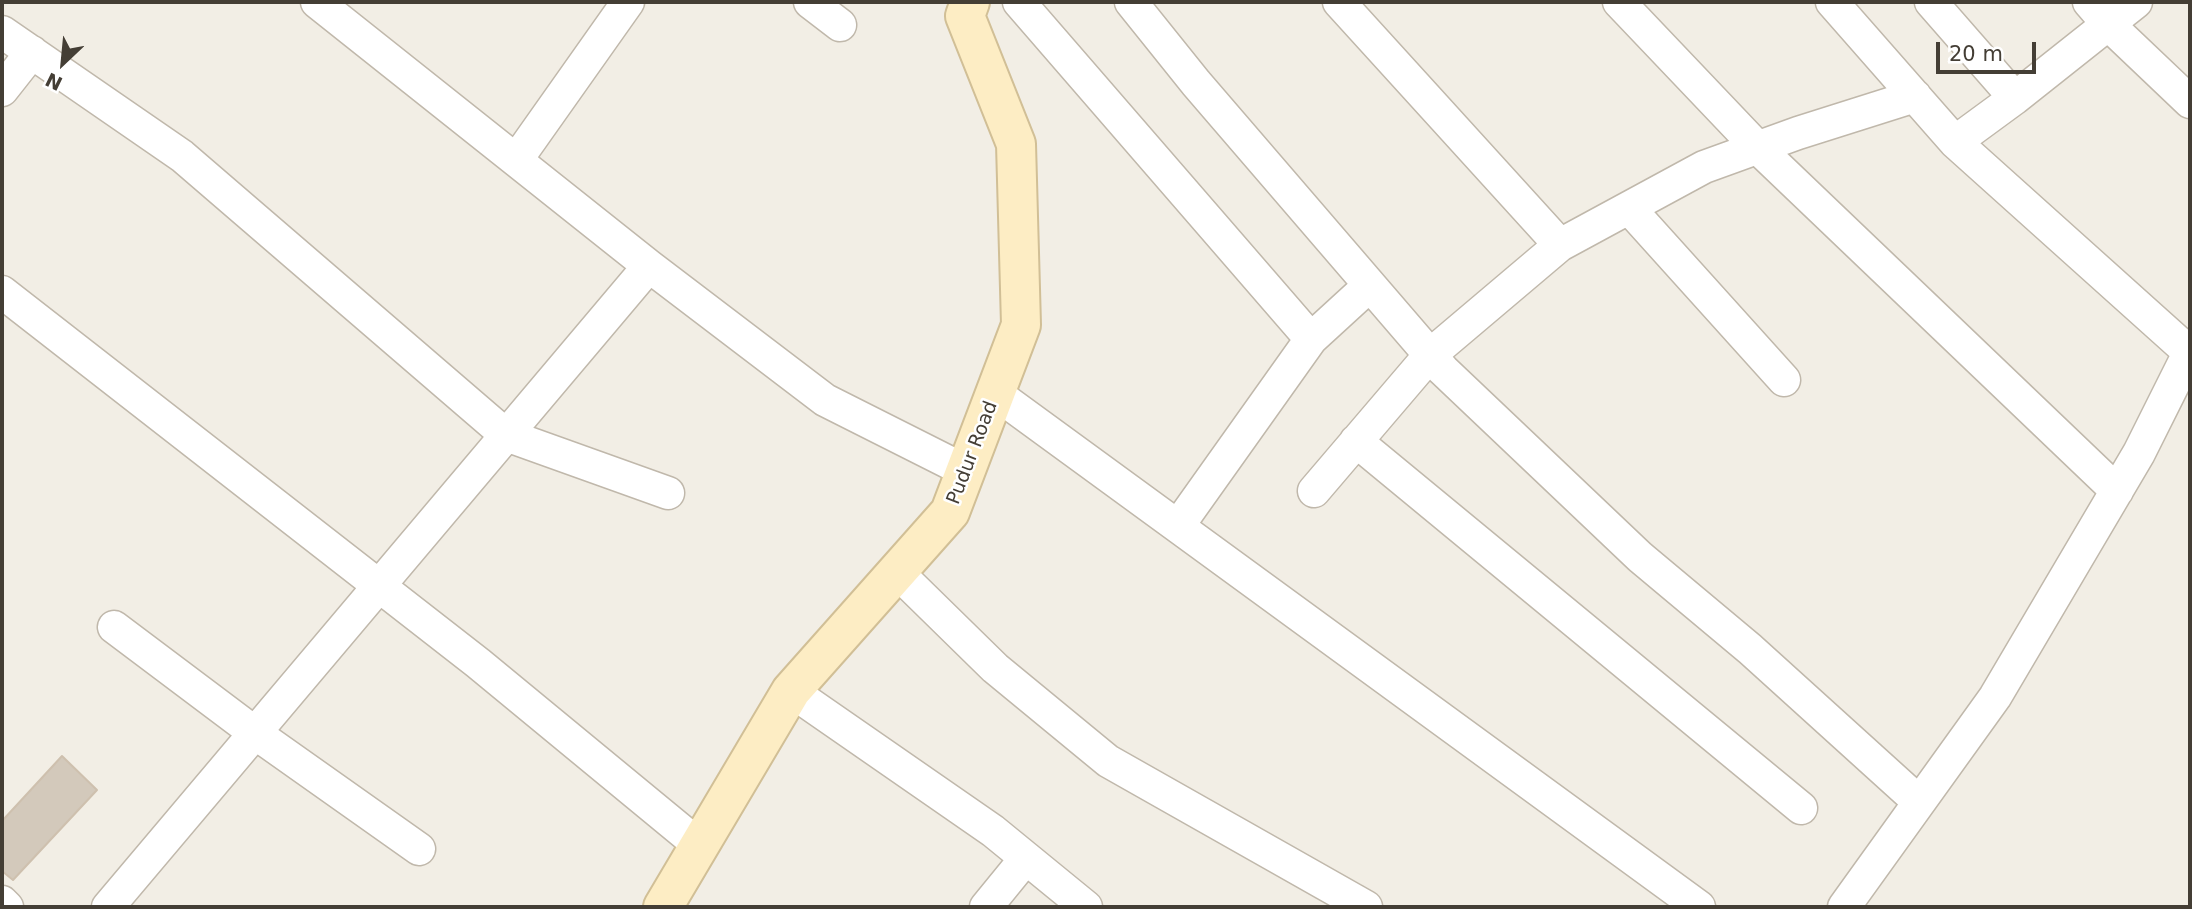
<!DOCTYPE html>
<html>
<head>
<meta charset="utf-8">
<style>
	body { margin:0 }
	#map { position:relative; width:2192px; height:909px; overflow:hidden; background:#f2eee5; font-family:"DejaVu Sans",sans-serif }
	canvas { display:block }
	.frame { position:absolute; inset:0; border:4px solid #443e35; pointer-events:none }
	.north { position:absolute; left:28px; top:28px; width:70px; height:70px; -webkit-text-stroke:5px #fff; paint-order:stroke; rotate:206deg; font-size:19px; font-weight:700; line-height:28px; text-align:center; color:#443e35 }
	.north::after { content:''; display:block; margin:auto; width:24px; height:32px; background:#443e35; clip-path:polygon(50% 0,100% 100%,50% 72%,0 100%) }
	.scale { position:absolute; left:1936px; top:42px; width:100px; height:32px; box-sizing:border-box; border:4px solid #443e35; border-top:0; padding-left:9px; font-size:21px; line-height:24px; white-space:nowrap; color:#443e35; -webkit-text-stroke:5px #fff; paint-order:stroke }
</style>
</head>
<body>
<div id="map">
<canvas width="2192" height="909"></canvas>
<div class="frame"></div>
<div class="north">N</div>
<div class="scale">20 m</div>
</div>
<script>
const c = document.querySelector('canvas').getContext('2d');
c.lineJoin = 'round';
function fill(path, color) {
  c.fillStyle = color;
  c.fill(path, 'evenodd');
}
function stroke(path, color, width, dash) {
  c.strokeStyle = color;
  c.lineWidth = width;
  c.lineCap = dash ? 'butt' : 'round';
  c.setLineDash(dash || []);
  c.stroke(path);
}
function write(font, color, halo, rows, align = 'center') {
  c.font = font + ' "DejaVu Sans",sans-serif';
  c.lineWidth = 5;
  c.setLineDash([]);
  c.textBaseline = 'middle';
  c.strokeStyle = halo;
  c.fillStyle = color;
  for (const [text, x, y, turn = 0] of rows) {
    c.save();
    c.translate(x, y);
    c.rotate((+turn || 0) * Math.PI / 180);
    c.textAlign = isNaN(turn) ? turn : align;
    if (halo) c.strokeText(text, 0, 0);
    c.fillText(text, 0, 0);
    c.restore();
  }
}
const building = new Path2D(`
	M62,756l35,34 -84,90 -11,-9v-50z`);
fill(building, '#d3c9bb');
stroke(building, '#cec0ae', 2);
const street = new Path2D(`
	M317,2l332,264 176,134 141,71
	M810,2l30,23
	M1019,2l292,337 59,-54
	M1131,2l65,81 247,287 197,187 110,92 169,153
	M1339,2l221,243
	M1619,2l139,146 359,343
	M1832,2l123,140 234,210
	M1931,2l84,96
	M2089,2l19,22 82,78
	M2,32l180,124 324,279 162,58
	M2,90l30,-38
	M1955,142l60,-44 121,-96
	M517,159l111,-157
	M1629,208l155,172
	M2,292l476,371 222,183
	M995,393l704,514
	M1356,441l445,367
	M1314,491l116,-136 130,-110 144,-78 94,-34 117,-37
	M1178,526l133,-187
	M897,572l98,96 113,93 258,146
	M114,627l141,106 164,116
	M791,691l202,140 93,76
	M2,902l5,5
	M108,907l541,-641
	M986,907l40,-49
	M1844,907l151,-210 144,-244 51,-102`);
const secondary = new Path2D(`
	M663,907l128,-216 159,-179 71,-187 -5,-181 -51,-128 5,-14`);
stroke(street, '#c0b8ab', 35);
stroke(secondary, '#d1bf96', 42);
stroke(street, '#fff', 32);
stroke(secondary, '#fdedc4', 38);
write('19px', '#443e35', '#fff', [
	["Pudur Road",973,453,-69]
]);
</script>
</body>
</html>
